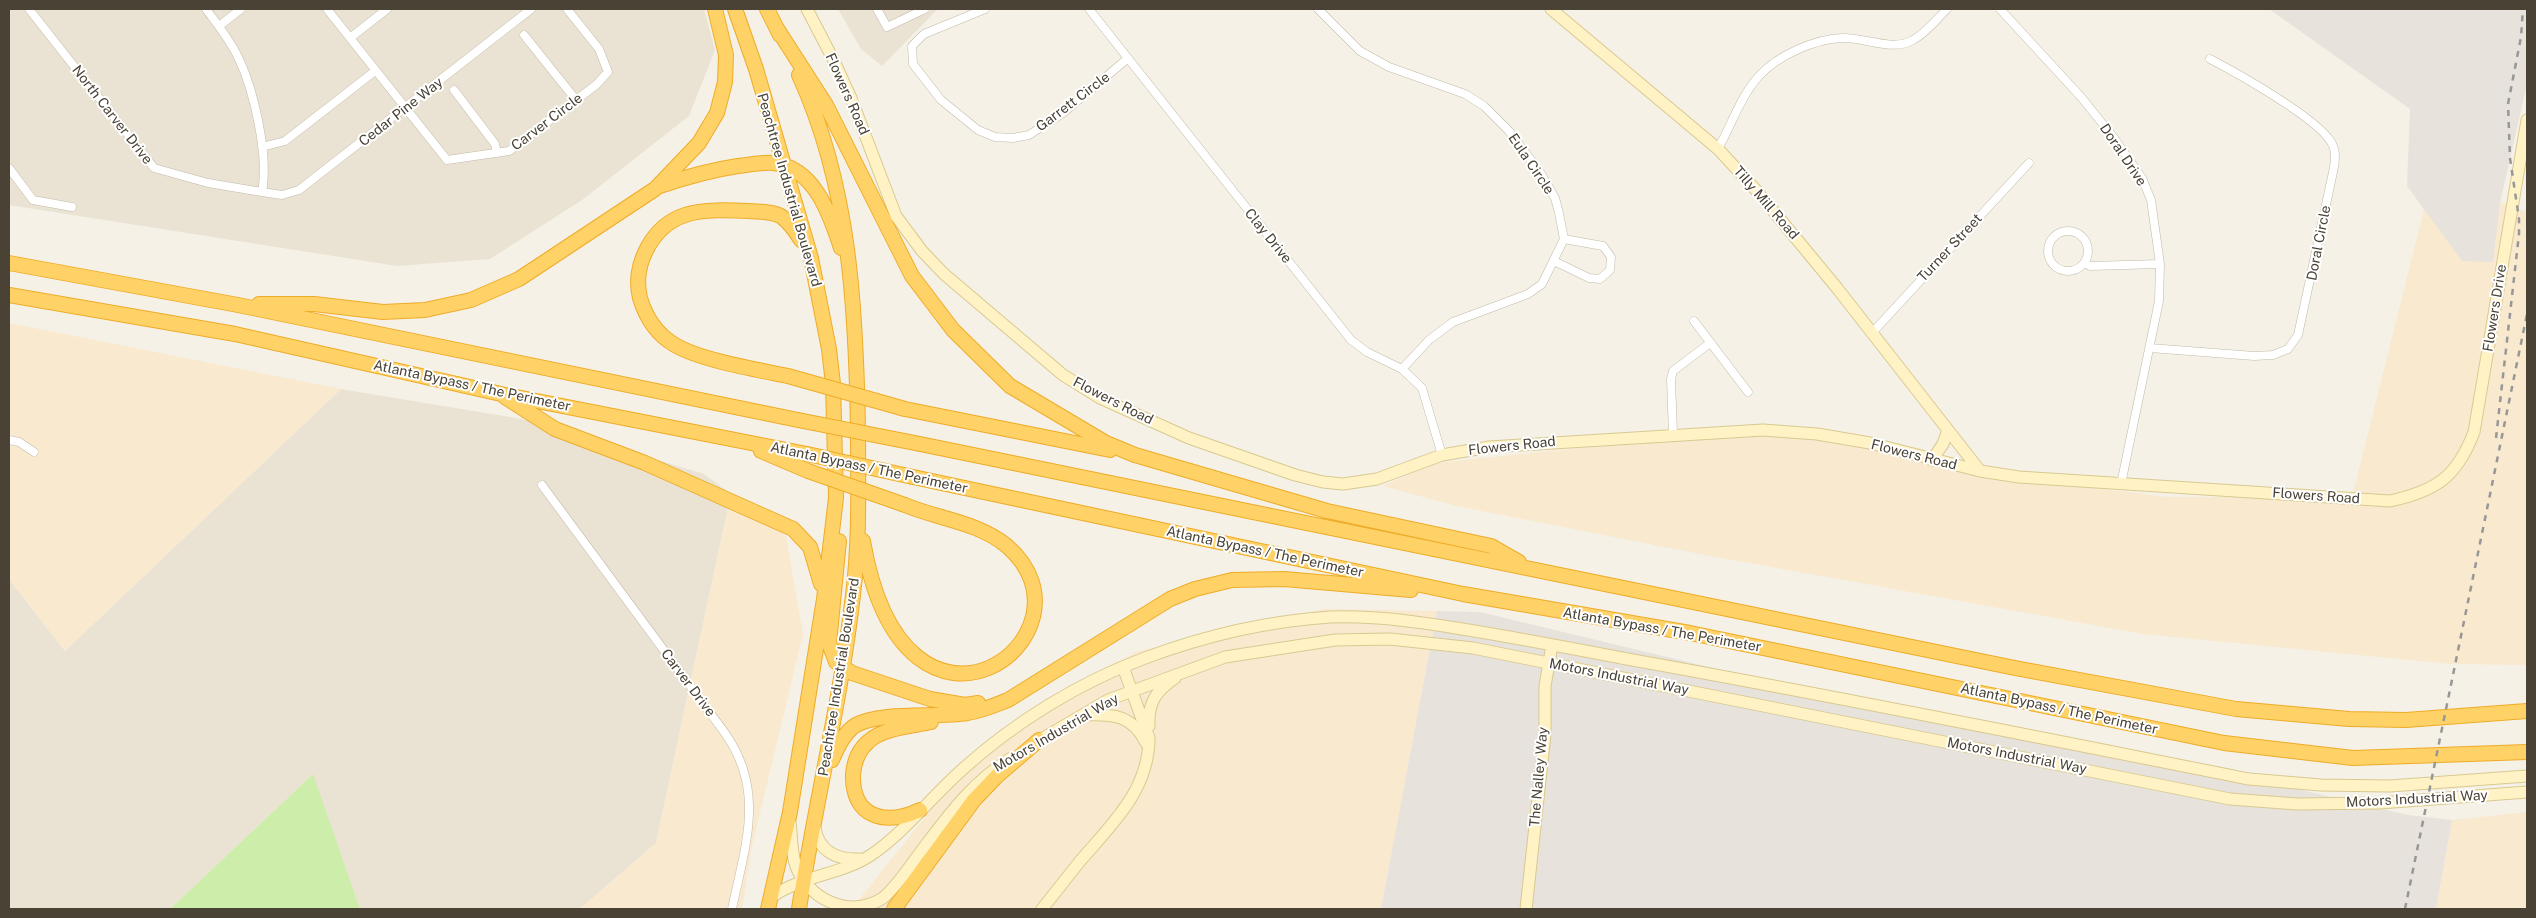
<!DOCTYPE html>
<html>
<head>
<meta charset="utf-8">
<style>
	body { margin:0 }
	#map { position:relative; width:2536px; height:918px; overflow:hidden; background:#f5f1e6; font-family:"Public Sans",sans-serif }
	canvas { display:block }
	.frame { position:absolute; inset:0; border:10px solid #494235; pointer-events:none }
</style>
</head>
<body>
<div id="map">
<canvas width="2536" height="918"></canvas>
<div class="frame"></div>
</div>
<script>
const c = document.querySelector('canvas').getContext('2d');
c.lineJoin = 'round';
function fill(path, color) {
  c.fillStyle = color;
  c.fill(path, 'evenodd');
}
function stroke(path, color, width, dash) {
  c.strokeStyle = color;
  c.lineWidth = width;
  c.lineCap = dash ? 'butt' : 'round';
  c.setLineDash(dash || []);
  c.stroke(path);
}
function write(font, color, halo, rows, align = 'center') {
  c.font = font + ' "Public Sans",sans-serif';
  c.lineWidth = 4;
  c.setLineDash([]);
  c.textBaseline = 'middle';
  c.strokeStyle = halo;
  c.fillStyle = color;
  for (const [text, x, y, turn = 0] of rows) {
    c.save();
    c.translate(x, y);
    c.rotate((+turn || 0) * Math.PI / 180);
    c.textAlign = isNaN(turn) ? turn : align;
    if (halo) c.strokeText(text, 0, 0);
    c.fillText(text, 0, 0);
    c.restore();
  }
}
fill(new Path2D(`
	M9,9h695l11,41 -26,66 -107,84 -92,59 -93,7 -388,-61z
	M838,9h100l-56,57 -21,-17z
	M341,389l181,30 182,55 27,20 -75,349 -76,66h-220l-48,-134 -142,134h-161v-330l56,72z`), '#eae3d4');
fill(new Path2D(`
	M2432,177l95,35v453l-77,-1 -307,-30 -438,-79 -249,-49 -73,-20 52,-23 300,-31 136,6 122,37 174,22h185z
	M9,323l332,66 -276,262 -56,-72z
	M731,494l55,42 17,98 -51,212 -10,63h-162l76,-66z
	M1324,609l113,2 -56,298h-528l4,-7 88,-110 69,-65 121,-75z
	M2527,812v97h-91l16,-89z`), '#f9e9cf');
fill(new Path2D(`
	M2269,9h258v75l-27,119 -7,59 -31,-1 -55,-75 3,-77z
	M1437,611l43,1 316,76 308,56 304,71 44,5 -16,89h-1055z`), '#e7e2db');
fill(new Path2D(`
	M313,774l47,135h-190z`), '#cdedab');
const street = new Path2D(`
	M29,9l125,159 54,15 54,9c7,-36 -8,-102 -24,-135 -8,-17 -21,-33 -32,-48
	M327,9l120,151 62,-9 87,-66 12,-13 -9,-23 -32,-40
	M877,9l10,18 38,-18
	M985,9l-61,25 -12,12 1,18 28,36 37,30 17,7 18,1 16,-3 34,-22 64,-54
	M1089,9l262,331 16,12 35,17 20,19 20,67
	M1318,9l42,42 29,16 76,27 19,12 25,25 31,41 15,26 4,15 5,26 -22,45 -14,10 -75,28 -24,18 -27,29
	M2000,9l81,88 33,41 28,40 9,22 9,64 -1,37 -38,183
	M219,26l22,-17
	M524,35l52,65
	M350,38l37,-29
	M454,90l41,54 2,9
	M262,147l23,-6 90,-70
	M1718,149c14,-25 22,-52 41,-73 18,-20 55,-37 83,-38 22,-1 51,14 71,2 13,-7 24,-21 34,-31
	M9,168l24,32 39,7
	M262,192l20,3 17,-5 232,-181
	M2048 251a20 20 0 1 1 40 0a20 20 0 1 1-40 0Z
	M1554,261l35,17 11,1 10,-9 1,-13 -8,-11 -39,-7
	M2084,263l6,3 70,-2
	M1694,321l54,71
	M1871,334l158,-171
	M2150,348l104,8 19,-1 15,-6 10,-14 35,-163c2,-10 4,-21 -2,-30 -14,-24 -94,-69 -121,-83
	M1673,434l-2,-55 2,-8 37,-28
	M9,440l10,2 15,10
	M542,485l183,248c41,58 20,113 7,176`);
const secondary = new Path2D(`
	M807,9l27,52 17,37 45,118 26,35 22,23 119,101 37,23 89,40 106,37 28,7 20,2 34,-5 65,-24 47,-8 274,-17 54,4 53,9 110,28 39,6 371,24c46,-10 67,-24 84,-69l53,-312
	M1551,9l167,140 38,41 81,98 143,183
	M1932,460l11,-16 5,-14
	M1085,715c28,-1 48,0 61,28
	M1149,726c-1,-24 7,-35 26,-48
	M1033,744l75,-44 117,-43 110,-17 55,-1 83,9 757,151 67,5 83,-1 147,-11
	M790,822c2,15 1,35 8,49 16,31 53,47 85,27 15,-13 25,-29 36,-44 29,-38 51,-70 92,-96
	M815,828c4,24 22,32 45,31
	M770,898c32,-23 71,-23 101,-43 35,-24 61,-59 93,-87 51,-46 116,-86 181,-110 59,-22 123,-37 185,-41 42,-2 85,4 126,11 57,9 114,20 171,31 208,37 415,79 622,120l72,6 69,1 137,-10
	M1042,909c13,-16 26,-33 39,-49 31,-36 68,-70 68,-122l-26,-71
	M1526,909l19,-175v-48l7,-41`);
const highway = new Path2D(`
	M735,9l21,60 55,189 18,91 4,35 3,114 -12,101 -34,213 -22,97
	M767,9l13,26
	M776,27l50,78 86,171 41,54 57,56 96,57 29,12 192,56 164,35 28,16
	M799,75c51,111 57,233 59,354 0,55 2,110 -5,166 -12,105 -38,209 -54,314
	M660,186c26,-9 51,-16 78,-20 11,-1 24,-4 35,-3 41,4 57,51 68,85
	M9,263l229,42 560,115
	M9,295l226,39 266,60 306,60
	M259,304h55l69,8 42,-2 46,-10 48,-21 136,-90 44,-46 18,-30 8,-31 1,-27 -11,-46
	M788,376c-30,-6 -88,-16 -113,-31 -19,-11 -29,-27 -35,-47 -8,-33 12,-72 45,-83 19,-6 44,-5 64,-4 9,1 25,0 33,6 8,6 14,15 19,23
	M505,397l50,32 90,34 148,66 17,18 11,37
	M905,409l205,41
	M920,444l1095,224 221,41 113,10 57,1 121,-9
	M761,451l47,20
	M913,477l550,117 227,39 534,110 129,15 174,-6
	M839,541l-10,102 7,19 16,11 78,26 35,6 13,-2
	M863,541c42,244 245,93 144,5 -29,-24 -69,-27 -102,-41
	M832,760c5,-12 12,-28 24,-35 25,-14 81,-7 111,-12 15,-2 28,-8 41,-13l162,-101 25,-10 37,-9 52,-1 127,11
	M920,810c-34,16 -68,8 -67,-35 1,-13 5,-25 16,-34 14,-13 44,-15 62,-19
	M894,909l80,-109 23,-24 42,-36`);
stroke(street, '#c2baa8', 9);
stroke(secondary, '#d9c991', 13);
stroke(highway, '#eeac28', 16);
stroke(street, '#fff', 8);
stroke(secondary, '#fff3c6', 11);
stroke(highway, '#ffd267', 14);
stroke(new Path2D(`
	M2496,438l23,-204v-15l-9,-61 -2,-54 13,-67 2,-28
	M2405,909l122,-595`), '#979797', 2.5, [6, 6]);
const highwayBridge = new Path2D(`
	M788,376l117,33
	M798,420l122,24
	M807,454l106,23
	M808,471l97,34`);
stroke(highwayBridge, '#eeac28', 16, []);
stroke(highwayBridge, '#ffd267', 14);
write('14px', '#494235', '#fff', [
	["Flowers Road",847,94,66],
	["Garrett Circle",1073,102,-37],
	["Cedar Pine Way",401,112,-38],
	["North Carver Drive",112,115,52],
	["Carver Circle",547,122,-37],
	["Doral Drive",2123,155,56],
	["Eula Circle",1531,164,56],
	["Peachtree Industrial Boulevard",789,190,74],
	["Tilly Mill Road",1766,203,49],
	["Clay Drive",1268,236,51],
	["Doral Circle",2319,243,-79],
	["Turner Street",1950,248,-47],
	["Flowers Drive",2495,308,-81],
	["Atlanta Bypass / The Perimeter",472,386,12],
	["Flowers Road",1113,401,27],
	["Flowers Road",1512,446,-6],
	["Flowers Road",1914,455,14],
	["Atlanta Bypass / The Perimeter",869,468,12],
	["Flowers Road",2316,496,4],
	["Atlanta Bypass / The Perimeter",1265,552,12],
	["Atlanta Bypass / The Perimeter",1662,630,10],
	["Peachtree Industrial Boulevard",839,677,-81],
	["Motors Industrial Way",1619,677,11],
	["Carver Drive",688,683,53],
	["Atlanta Bypass / The Perimeter",2059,709,12],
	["Motors Industrial Way",1056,733,-30],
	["Motors Industrial Way",2017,756,11],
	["The Nalley Way",1539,777,-85],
	["Motors Industrial Way",2417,799,-3]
]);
</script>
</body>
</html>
